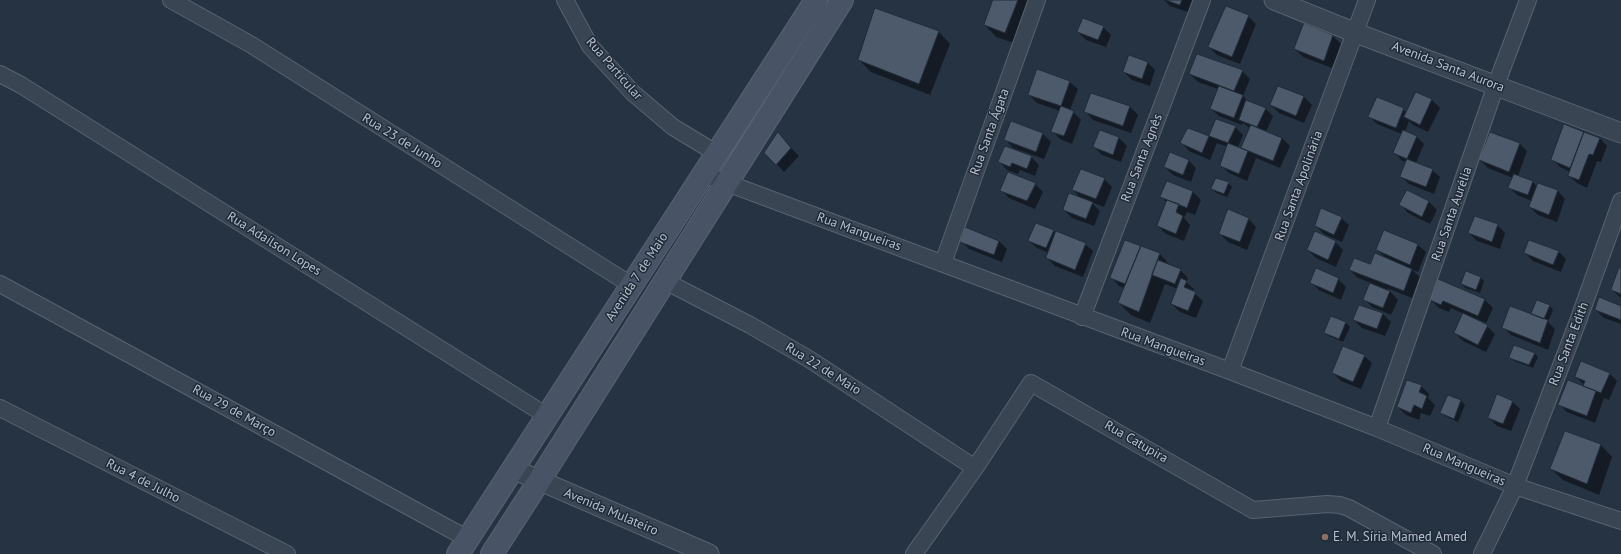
<!DOCTYPE html>
<html>
<head>
<meta charset="utf-8">
<style>
	body { margin:0 }
	canvas { display:block; background:#253343 }
</style>
</head>
<body>
<canvas width="1621" height="554"></canvas>
<script>
const c = document.querySelector('canvas').getContext('2d');
c.lineJoin = 'round';
function fill(path, color) {
  c.fillStyle = color;
  c.fill(path, 'evenodd');
}
function stroke(path, color, width, dash) {
  c.strokeStyle = color;
  c.lineWidth = width;
  c.lineCap = dash ? 'butt' : 'round';
  c.setLineDash(dash || []);
  c.stroke(path);
}
function write(font, color, halo, rows, align = 'center') {
  c.font = font + ' "PT Sans",sans-serif';
  c.lineWidth = 3;
  c.setLineDash([]);
  c.textBaseline = 'middle';
  c.strokeStyle = halo;
  c.fillStyle = color;
  for (const [text, x, y, turn = 0] of rows) {
    c.save();
    c.translate(x, y);
    c.rotate((+turn || 0) * Math.PI / 180);
    c.textAlign = isNaN(turn) ? turn : align;
    if (halo) c.strokeText(text, 0, 0);
    c.fillText(text, 0, 0);
    c.restore();
  }
}
fill(new Path2D(`
	M994,0h40l-17,44 -21,-7 -11,-12z
	M1164,0h28l-4,12 -18,-6z
	M875,9l64,23 11,12 -20,51 -59,-23 -12,-12z
	M1248,16l8,8 -16,40 -23,-9 -8,-8z
	M1304,25l29,11 8,8 -9,24 -29,-11 -8,-8z
	M1103,27l8,8 -5,12 -20,-7 -8,-8z
	M1147,62l8,8 -5,16 -18,-6 -8,-8z
	M1242,71l8,8 -7,17 6,6 17,7 7,7 -7,16 16,6 8,8 -10,22 -24,-10 -9,23 -18,-8 -8,-8 7,-18 -11,-4 -7,17 -21,-9 -7,-8 6,-14 22,8 7,-17 18,7 8,8 -5,12 4,3 9,-21 -8,-6 -1,2 -23,-9 -8,-7 7,-20 -20,-7 -8,-8z
	M1070,82l8,7 -8,21 3,2 8,8 -9,24 -12,-5 -8,-8 8,-20 -23,-8 -8,-8z
	M1279,87l25,10 8,8 -8,18 -25,-10 -8,-8z
	M1417,93l15,7 8,8 -12,24 -15,-7 -4,-4 -4,11 12,5 7,7 -8,19 16,7 8,7 -6,17 -25,-10 -8,-8 6,-14 -5,-1 -7,-8 7,-19 -25,-10 -8,-8 34,-7 4,4z
	M1091,94l39,13 8,8 -7,18 -38,-13 -7,-8z
	M1012,122l31,12 8,8 -7,17 -31,-11 -7,-8z
	M1564,125l36,13 7,8 -6,16 -4,-1 -10,27 -10,-5 -8,-7 1,-4 -10,-5 -8,-8z
	M1101,131l18,7 8,8 -6,16 -19,-7 -8,-8z
	M785,142l14,14 -15,16 -18,-19z
	M1519,143l8,8 -9,25 15,6 4,5 21,4 7,8 -8,23 -19,-7 -8,-8 2,-6 -15,-6 -8,-8 4,-9 -25,-10 -8,-8z
	M1031,157l8,8 -4,11 -15,-6 -2,4 -11,-4 -7,-8z
	M1188,160l8,8 -5,14 -18,-7 -8,-8z
	M1104,179l8,8 -8,20 -13,-5 9,9 -6,15 -22,-8 -8,-8 18,-11 -9,-9z
	M1167,182l26,10 8,8 -6,15 -8,-3 -3,6 6,7 -6,16 -18,-7 -8,-8 9,-23 -6,-7z
	M1228,183l4,4 -5,10 -11,-4 -3,-4z
	M1035,184l8,8 -8,17 -26,-11 -8,-8z
	M1408,191l21,11 8,8 -7,14 -22,-11 -7,-8z
	M1341,218l8,7 -7,17 -18,-8 -8,-8z
	M1249,219l7,8 -9,23 -19,-8 -8,-8z
	M1497,225l8,8 -5,16 -23,-8 -8,-8z
	M1053,230l3,4 29,10 8,7 -10,26 -28,-11 -8,-8 2,-5 -12,-5 -8,-7z
	M1385,231l33,14 8,7 -8,20 -7,-3 9,8 -8,21 -25,-10 11,12 -7,15 -19,-8 -8,-8 7,-16 -13,-5 -8,-8 20,-5 17,-6 -10,-9z
	M961,241h38l8,8 -5,13 -33,-13z
	M1126,241l34,13 11,12 9,4 8,8 -2,4 8,7 -1,3 10,9 -7,17 -16,-6 -8,-8 6,-15 -13,-5 -15,39 -19,-8 -12,-12 6,-15 -6,-2 -7,-8z
	M1335,242l8,8 -7,17 -20,-9 -8,-8z
	M1558,251l8,8 -5,13 -28,-11 -8,-8z
	M1621,269v29l-9,-8z
	M1480,277l4,4 -4,12 -15,-5 -3,-4z
	M1338,279l8,8 -5,13 -22,-10 -8,-8z
	M1438,281l47,19 8,8 -7,15 -11,-5 -1,2 13,6 8,8 -9,18 -23,-11 -8,-8 9,-19 -13,-6 -2,4 -10,-4 -8,-8z
	M1359,306l24,8 8,8 -6,14 -23,-8 -8,-8z
	M1550,306l3,4 -5,12 7,7 -7,21 -37,-15 -8,-8z
	M1621,307v17l-17,-6 -8,-8z
	M1332,318l14,5 4,4 -7,15 -14,-6 -4,-4z
	M1534,353l4,4 -5,11 -19,-7 -4,-4z
	M1364,356l8,7 -11,26 -20,-8 -8,-8z
	M1609,373l8,8 -8,19 -5,-2 -9,25 -28,-11 -7,-7 23,-18 1,-2 -8,-8z
	M1421,386l8,8 -1,4 7,7 -5,11 -9,-3 -2,7 -13,-5 -8,-8z
	M1449,396l12,5 4,4 -7,17 -13,-6 -3,-4z
	M1512,401l8,8 -9,22 -14,-5 -8,-8z
	M1566,432l35,13 11,12 -13,38 -36,-15 -12,-11z`), '#0007');
const building = new Path2D(`
	M993,0h25l-13,33 -21,-8z
	M1166,0h16l-2,5z
	M1226,6l23,9 -17,42 -24,-10z
	M875,8l64,23 -20,53 -61,-24z
	M1083,18l21,8 -6,14 -21,-8z
	M1304,23l29,12 -9,26 -30,-12z
	M1197,54l46,16 -9,21 -45,-17z
	M1129,55l19,7 -6,17 -19,-7z
	M1037,69l33,12 -9,25 -33,-11z
	M1219,86l24,9 -9,23 -24,-9z
	M1278,86l26,10 -8,20 -26,-11z
	M1416,92l16,7 -12,26 -16,-8z
	M1091,93l39,13 -7,20 -39,-14z
	M1377,97l27,11 -8,20 -28,-11z
	M1246,100l20,8 -9,19 -18,-7z
	M1061,106l13,5 -10,25 -13,-4z
	M1216,119l20,7 -8,17 -19,-7z
	M1011,121l32,12 -7,19 -32,-12z
	M1564,124l20,8 -14,36 -19,-8z
	M1251,125l31,13 -9,23 -32,-13z
	M1188,128l21,8 -7,17 -22,-10z
	M1100,130l19,7 -6,18 -20,-8z
	M1403,130l14,6 -10,23 -14,-6z
	M778,132l13,16 -15,17 -12,-12z
	M1490,132l30,11 -11,29 -30,-12z
	M1584,132l16,6 -7,17 -4,-1 -10,26 -11,-4z
	M1228,143l20,8 -9,23 -19,-8z
	M1005,146l27,10 -5,13 -15,-6 -2,4 -12,-5z
	M1170,152l19,8 -6,15 -19,-8z
	M1407,159l26,10 -7,18 -26,-10z
	M1081,169l24,9 -9,21 -24,-9z
	M1008,172l28,11 -9,18 -27,-10z
	M1514,174l19,7 -5,14 -20,-7z
	M1216,178l13,4 -5,12 -13,-5z
	M1167,181l26,10 -6,17 -27,-11z
	M1538,183l20,7 -9,25 -20,-8z
	M1407,190l22,11 -7,16 -23,-12z
	M1069,193l24,9 -7,17 -23,-9z
	M1167,200l12,4 -3,8 7,4 -7,18 -19,-8z
	M1321,208l21,9 -8,18 -19,-9z
	M1228,209l21,9 -9,24 -21,-8z
	M1475,216l23,8 -6,18 -24,-9z
	M1036,223l18,7 -8,18 -18,-7z
	M965,227l34,14 -5,14 -34,-13z
	M1384,230l34,14 -8,21 -34,-15z
	M1056,231l30,12 -11,27 -29,-12z
	M1315,231l21,10 -8,19 -21,-10z
	M1125,240l16,6 -16,38 -15,-6z
	M1529,240l30,11 -6,14 -29,-12z
	M1141,246l19,7 -21,59 -21,-9z
	M1375,253l37,16 -8,22 -55,-21 5,-12 16,6z
	M1158,260l23,9 -6,15 -23,-9z
	M1316,268l23,10 -6,15 -23,-10z
	M1619,268h2v26l-10,-4z
	M1466,271l15,6 -5,13 -15,-6z
	M1181,278l6,3 -3,6 12,5 -8,19 -17,-7z
	M1438,279l47,20 -7,17 -35,-15 -2,4 -11,-5z
	M1370,283l20,8 -7,17 -20,-8z
	M1599,297l22,9v14l-26,-10z
	M1537,300l13,5 -6,14 -13,-5z
	M1359,305l24,8 -6,16 -24,-9z
	M1510,306l38,14 -8,23 -38,-15z
	M1463,313l25,12 -10,20 -24,-12z
	M1331,316l15,6 -7,17 -15,-6z
	M1514,345l21,8 -6,12 -20,-7z
	M1343,346l22,9 -12,27 -21,-9z
	M1581,361l29,12 -9,20 -18,-7 2,-5 -10,-4z
	M1407,380l15,5 -3,7 8,4 -5,13 -8,-4 -3,8 -14,-6z
	M1568,380l28,11 -9,25 -29,-11z
	M1497,394l16,7 -10,23 -15,-6z
	M1448,395l13,5 -7,19 -14,-6z
	M1565,431l36,13 -14,40 -37,-15z`);
fill(building, '#4c5a6c');
stroke(building, '#212c3a', 1);
const minor = new Path2D(`
	M171,0l79,44 381,241
	M565,0l25,46 43,47 40,34 43,26
	M0,74l21,11 526,331
	M703,174l527,197 147,57 138,58 106,35
	M943,263l94,-263
	M665,281l85,44 59,34 166,109
	M0,284l468,255
	M1082,317l120,-317
	M1230,371l137,-371
	M0,408l287,146
	M1377,428l119,-343 32,-85
	M914,554l61,-86 56,-85 222,127 74,-6 13,1 9,3 84,46
	M1482,554l33,-68 63,-165 43,-120`);
const tertiary = new Path2D(`
	M1274,0l82,33 265,100
	M513,469l196,85`);
const secondary = new Path2D(`
	M458,554l358,-554
	M492,554l47,-73 303,-481`);
stroke(minor, '#586370', 18);
stroke(tertiary, '#586370', 21);
stroke(secondary, '#586370', 24);
stroke(minor, '#3a4553', 16);
stroke(tertiary, '#3a4553', 19);
stroke(secondary, '#485466', 22);
for (const [x, y, r, color] of [
	[1325,537,4,"#8d6e63"]
]) {
  const dot = new Path2D();
  dot.arc(x, y, r, 0, 2 * Math.PI);
  c.fillStyle = color;
  c.fill(dot);
  stroke(dot, '#1f2a38', 1.5);
}
write('13px', '#b7c0cd', '#1f2a38', [
	["Avenida Santa Aurora",1448,67,21],
	["Rua Particular",614,69,49],
	["Rua Santa Ágata",990,132,-70],
	["Rua 23 de Junho",402,141,32],
	["Rua Santa Agnês",1142,158,-69],
	["Rua Santa Apolinária",1299,186,-70],
	["Rua Santa Aurélia",1452,214,-71],
	["Rua Mangueiras",859,232,20],
	["Rua Adaílson Lopes",274,244,32],
	["Avenida 7 de Maio",637,277,-57],
	["Rua Santa Edith",1569,344,-69],
	["Rua Mangueiras",1163,347,20],
	["Rua 22 de Maio",823,369,32],
	["Rua 29 de Março",234,411,29],
	["Rua Catupira",1136,442,30],
	["Rua Mangueiras",1464,465,23],
	["Rua 4 de Julho",143,481,27],
	["Avenida Mulateiro",611,512,23]
]);
write('13px', '#b7c0cd', '#1f2a38', [
	["E. M. Síria Mamed Amed",1333,537]
], 'left');
</script>
</body>
</html>
